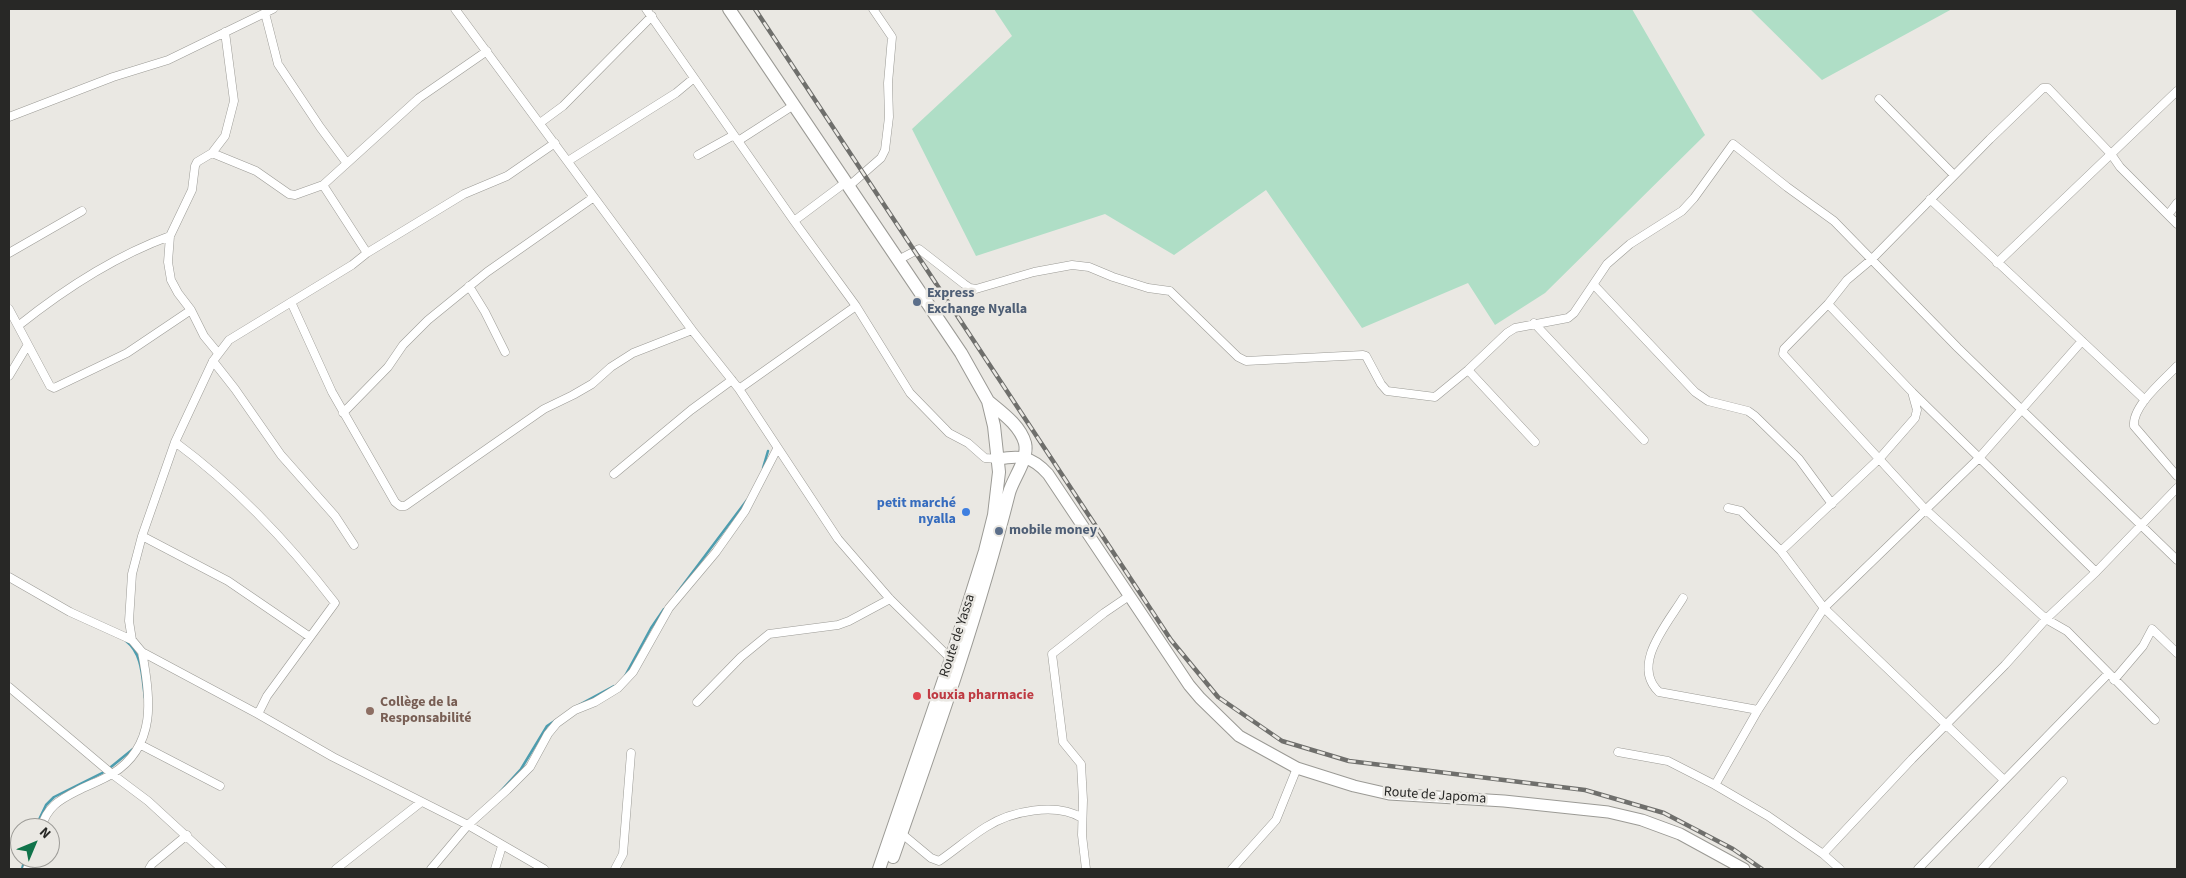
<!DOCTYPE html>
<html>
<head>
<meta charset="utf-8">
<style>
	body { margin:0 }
	#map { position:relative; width:2186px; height:878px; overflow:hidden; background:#eae8e3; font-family:"Source Sans 3",sans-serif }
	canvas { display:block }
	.frame { position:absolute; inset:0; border:10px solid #282826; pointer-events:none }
	.north { position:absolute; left:10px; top:818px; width:50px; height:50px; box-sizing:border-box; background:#eae8e3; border:1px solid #9c9b97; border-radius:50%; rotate:45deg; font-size:14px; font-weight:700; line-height:20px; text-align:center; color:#282826 }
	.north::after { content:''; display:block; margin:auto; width:18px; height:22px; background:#10734a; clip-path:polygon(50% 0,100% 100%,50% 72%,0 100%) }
</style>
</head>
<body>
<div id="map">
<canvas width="2186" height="878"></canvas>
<div class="frame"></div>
<div class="north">N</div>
</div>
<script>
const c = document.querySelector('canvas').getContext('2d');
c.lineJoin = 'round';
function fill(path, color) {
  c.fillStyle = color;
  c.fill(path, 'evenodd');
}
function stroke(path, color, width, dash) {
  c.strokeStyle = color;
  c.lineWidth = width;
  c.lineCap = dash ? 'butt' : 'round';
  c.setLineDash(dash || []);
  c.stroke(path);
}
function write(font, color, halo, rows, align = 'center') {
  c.font = font + ' "Source Sans 3",sans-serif';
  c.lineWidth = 5;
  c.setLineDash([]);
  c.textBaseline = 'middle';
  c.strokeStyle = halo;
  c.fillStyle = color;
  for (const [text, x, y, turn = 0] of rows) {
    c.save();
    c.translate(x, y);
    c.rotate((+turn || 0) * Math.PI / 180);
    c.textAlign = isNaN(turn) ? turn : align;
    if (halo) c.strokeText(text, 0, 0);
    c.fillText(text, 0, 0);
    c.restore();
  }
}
fill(new Path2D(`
	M994,9h638l73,126 -160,158 -50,32 -27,-42 -106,45 -96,-138 -92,65 -69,-41 -129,42 -64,-127 100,-93z
	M1750,9h202l-130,71z`), '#afdec6');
stroke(new Path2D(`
	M763,468l5,-17
	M677,593l70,-93
	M126,641c17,13 16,38 19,57
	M625,676l26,-48 13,-19
	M577,706l37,-20
	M500,792l21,-23 26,-43 9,-6
	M35,828l11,-23 8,-8 52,-26 27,-22
	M22,869l3,-11`), '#4d9daf', 2.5);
const street = new Path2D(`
	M455,9l237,321 47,59 99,150 52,60 62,61
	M646,9l148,212 62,85 54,87 39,40 19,10 17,15 13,1
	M265,13l13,51 42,63 26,35
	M1879,99l75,76
	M9,117l104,-40 55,-17 105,-51
	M540,123l23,-17 89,-90
	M738,141l56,-36
	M212,153l44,18 33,23 6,1 28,-10 96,-87 68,-47
	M698,155l36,-20
	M568,161l108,-68 18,-15
	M323,185l44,68
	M849,186l32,-28 4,-8 4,-33 -1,-34 4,-46 -19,-28
	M1930,199l215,201
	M2168,215l9,-12
	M794,221l52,-39
	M9,253l73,-42
	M898,260l21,-11 45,35 6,4 6,1 58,-17 38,-7 17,2 24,10 35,11 22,3 68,66 8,4 117,-6 3,1 15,28 6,7 48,6 33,-27 39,-37 8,-5 53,-10 6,-5 33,-49 23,-20 52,-33 12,-13 39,-54 54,43 47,34 124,127 219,212
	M1997,263l180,-172
	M1594,285l101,107 13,9 40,10 7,5 44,43 33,45
	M469,286l16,26 20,40
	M291,302l41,90 63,110 5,4h5l139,-97 29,-14 19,-11 19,-17 22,-14 59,-23
	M1828,304l84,88 184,180
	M9,309l41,77 4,2 73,-35 64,-43
	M1534,323l110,117
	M18,326c45,-36 97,-70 152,-90
	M218,353l-14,-17 -13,-26 -13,-17 -7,-13 -3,-18 2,-26 22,-46 3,-24 2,-4 15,-9 13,-17 9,-35 -9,-69
	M213,361l22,28 46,66 54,61 19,29
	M2177,366c-13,14 -45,40 -43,60l43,50
	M1468,370l67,72
	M9,376l18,-30
	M739,389l117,-83
	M343,413l45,-46 15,-22 25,-25 59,-48 107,-75
	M175,442c61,45 114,101 160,161l-68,93 -9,18
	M614,474l77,-64 41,-30
	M1728,508l13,3 40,40 43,57 180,172
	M142,536l86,45 82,56
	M1781,551l99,-93 35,-40 2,-8 -5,-18
	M9,577l61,35 62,28 10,12 116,62 75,43 135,68 76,44
	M1683,598c-15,25 -53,67 -24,94l99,18
	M132,640l-3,-19 3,-47 10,-38 33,-94 38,-81 16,-21 123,-75 15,-12 97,-59 43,-18 48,-33
	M2114,680l29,-34 9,-17 25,24
	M9,687l103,87 36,27 74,68
	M697,702l44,-45 28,-23 69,-9 11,-4 41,-22
	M2155,720l-88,-89 -21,-12 -121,-110 -142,-155 1,-5 44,-45 19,-24 25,-21 118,-120 53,-51h5l63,66 9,13 57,57
	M141,745l79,41
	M1618,752l50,9 47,24 53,31 55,38 17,15
	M1715,785l43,-75 66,-102 155,-150 103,-117
	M41,828c6,-21 18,-28 36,-37 11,-6 24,-10 35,-17 45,-28 39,-76 30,-122
	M901,833l30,25 8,3c16,-11 31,-24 47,-34 25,-16 70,-25 96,-9
	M1823,854l89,-95 93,-94 41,-46 50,-47 81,-84
	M27,869l5,-11
	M149,869l3,-5 35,-29
	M336,869l84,-66
	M431,869l37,-44 39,-35 23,-23 18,-33 9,-11 18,-13 20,-8 23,-14 15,-16 36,-64 47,-56 29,-41 32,-62
	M495,869l7,-23
	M615,869l8,-15 8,-101
	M1086,869l-4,-34 1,-35 -2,-36 -18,-22 -11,-88 52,-41 25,-17
	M1232,869l44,-49 21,-52
	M1918,869l190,-195
	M1982,869l81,-88`);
const secondary = new Path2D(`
	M998,459c22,-4 34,-3 50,15l141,211 11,13 39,38 58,32 57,18 35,8 115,7 104,11 34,8 38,14 64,35`);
const primary = new Path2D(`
	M729,9l232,344 27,48 6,25 5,46 -5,43 -9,36 -34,108 -72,210
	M893,857c42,-120 85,-241 116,-364 4,-15 20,-34 16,-50 -5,-18 -24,-31 -37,-42`);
stroke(street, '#9b9a95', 9);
stroke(secondary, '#9b9a95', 13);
stroke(primary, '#9b9a95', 14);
stroke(street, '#fff', 8);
stroke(secondary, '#fff', 11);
stroke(primary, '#fff', 12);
const rail = new Path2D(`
	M755,9l416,631 47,57 64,44 67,20 236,29 79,23 69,36 29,20`);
stroke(rail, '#6f6f6c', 4.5);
stroke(rail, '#eae8e3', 2.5, [8]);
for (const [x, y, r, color] of [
	[917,302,5,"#5c6f8a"],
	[966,512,5,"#3f7fe0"],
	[999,531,5,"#5c6f8a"],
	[917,696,5,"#e0444e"],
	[370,711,5,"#8d6e63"]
]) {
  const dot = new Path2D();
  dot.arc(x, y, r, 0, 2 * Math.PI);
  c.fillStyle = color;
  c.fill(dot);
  stroke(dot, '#eae8e3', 2);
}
write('bold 14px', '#4e5e75', '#eae8e3', [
	["Express",927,294],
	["Exchange Nyalla",927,310],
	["mobile money",1009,531]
], 'left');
write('bold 14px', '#366cbe', '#eae8e3', [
	["petit marché",956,504],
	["nyalla",956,520]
], 'right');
write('14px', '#282826', '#eae8e3', [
	["Route de Yassa",958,636,-72],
	["Route de Japoma",1435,796,4]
]);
write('bold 14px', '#be3a42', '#eae8e3', [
	["louxia pharmacie",927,696]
], 'left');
write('bold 14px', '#785e54', '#eae8e3', [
	["Collège de la",380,703],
	["Responsabilité",380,719]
], 'left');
</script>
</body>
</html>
